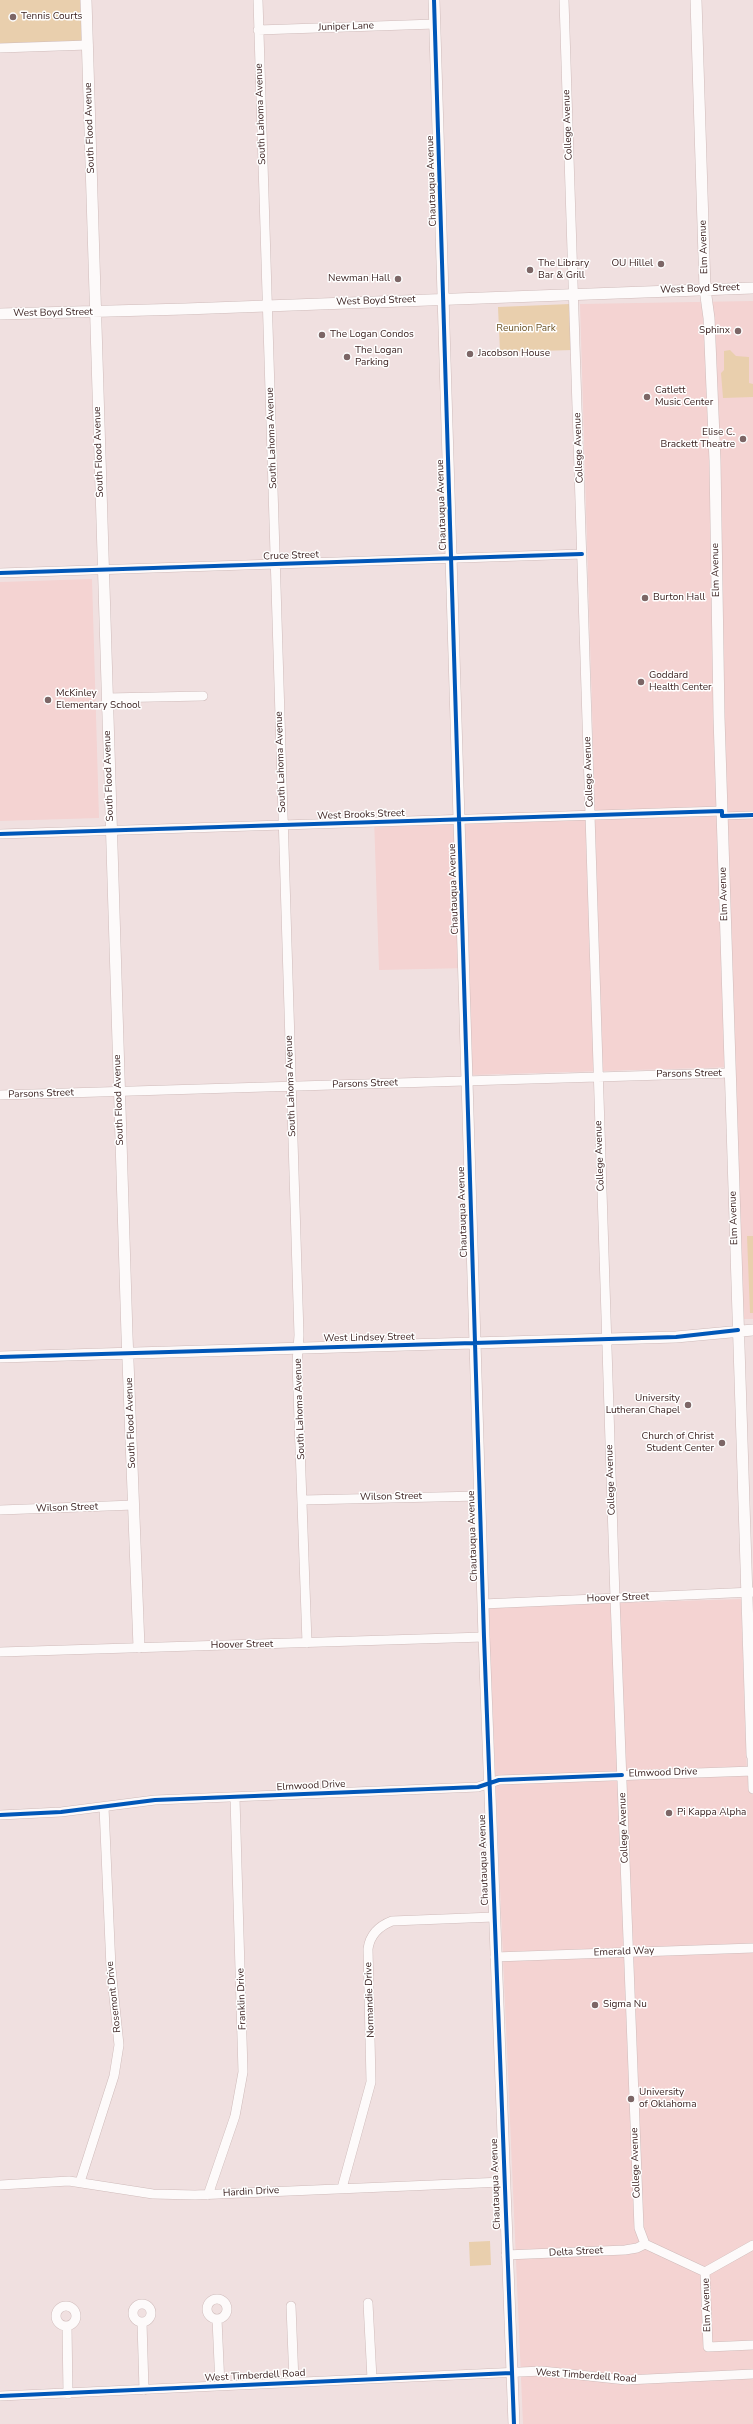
<!DOCTYPE html>
<html>
<head>
<meta charset="utf-8">
<style>
	body { margin:0 }
	canvas { display:block; background:#f0e0e0 }
</style>
</head>
<body>
<canvas width="753" height="2424"></canvas>
<script>
const c = document.querySelector('canvas').getContext('2d');
c.lineJoin = 'round';
function fill(path, color) {
  c.fillStyle = color;
  c.fill(path, 'evenodd');
}
function stroke(path, color, width, dash) {
  c.strokeStyle = color;
  c.lineWidth = width;
  c.lineCap = dash ? 'butt' : 'round';
  c.setLineDash(dash || []);
  c.stroke(path);
}
function write(font, color, halo, rows, align = 'center') {
  c.font = font + ' "Nunito Sans",sans-serif';
  c.lineWidth = 3;
  c.setLineDash([]);
  c.textBaseline = 'middle';
  c.strokeStyle = halo;
  c.fillStyle = color;
  for (const [text, x, y, turn = 0] of rows) {
    c.save();
    c.translate(x, y);
    c.rotate((+turn || 0) * Math.PI / 180);
    c.textAlign = isNaN(turn) ? turn : align;
    if (halo) c.strokeText(text, 0, 0);
    c.fillText(text, 0, 0);
    c.restore();
  }
}
fill(new Path2D(`
	M753,301v1018h-11l-8,-252 -262,8 -4,-107 -89,2 -5,-153 221,-7 -15,-506z
	M92,579l7,239 -99,3v-239z
	M741,1599l6,175h6v650h-230l-35,-817z`), '#f4d3d2');
fill(new Path2D(`
	M0,0h81l2,41 -83,3z
	M570,304l4,46 -74,2 -2,-45z
	M730,350l6,6 13,1v26l4,1v13l-30,1 -2,-25 3,-3v-19z
	M747,1236h6v77h-3z
	M490,2241l1,24 -21,1 -1,-24z`), '#e9cfad');
const pedestrian = new Path2D(`
	M722,816l31,-1`);
const minor = new Path2D(`
	M258,0l41,1335 -2,28 10,280
	M564,0l51,1598 24,630 6,16 60,28
	M258,30l177,-6
	M0,48l88,-3
	M0,573l582,-19
	M107,698l96,-2
	M0,834l722,-23
	M0,1095l730,-22
	M303,1500l177,-4
	M0,1510l134,-5
	M483,1604l270,-12
	M0,1652l484,-15
	M752,1755l1,34
	M0,1815l61,-3 94,-12 323,-13 21,-7 254,-9
	M495,1957l258,-9
	M80,2182l34,-106 5,-31 -8,-77 -7,-161
	M0,2185l69,-4 84,13 42,1 308,-13
	M342,2188l29,-106 -3,-133c2,-15 11,-23 24,-28l102,-4
	M208,2195l27,-79 8,-44 -8,-274
	M753,2245l-48,27 3,75 45,-2
	M506,2255l119,-5 12,-2 8,-4
	M207 2309a10 10 0 1 1 20 0a10 10 0 1 1-20 0Z
	M368,2303l4,76
	M133 2313a9 9 0 1 1 18 0a9 9 0 1 1-18 0Z
	M291,2306l3,76
	M56 2316a10 10 0 1 1 20 0a10 10 0 1 1-20 0Z
	M217,2319l3,67
	M142,2322l2,68
	M67,2326l1,68
	M0,2396l542,-25 84,9 127,-6`);
const tertiary = new Path2D(`
	M86,0l41,1335 12,312
	M434,0l50,1637 30,787
	M696,0l9,289 4,29 6,143 4,256 33,1038
	M0,314l185,-5 568,-21
	M0,1357l676,-20 77,-7`);
stroke(pedestrian, '#cfbbba', 8);
stroke(minor, '#cfbbba', 10);
stroke(tertiary, '#cfbbba', 12);
stroke(pedestrian, '#fdfafa', 7);
stroke(minor, '#fdfafa', 9);
stroke(tertiary, '#fdfafa', 11);
stroke(new Path2D(`
	M434,0l50,1637 30,787
	M0,573l582,-19
	M0,834l722,-23v5l31,-1
	M0,1357l676,-20 62,-7
	M0,1815l61,-3 94,-12 323,-13 21,-7 123,-5
	M0,2396l511,-23`), '#0057b8', 4);
for (const [x, y, r, color] of [
	[13,17,4,"#7c6666"],
	[661,264,4,"#7c6666"],
	[530,270,4,"#7c6666"],
	[398,279,4,"#7c6666"],
	[738,331,4,"#7c6666"],
	[322,335,4,"#7c6666"],
	[470,354,4,"#7c6666"],
	[347,357,4,"#7c6666"],
	[647,397,4,"#7c6666"],
	[743,439,4,"#7c6666"],
	[645,598,4,"#7c6666"],
	[641,682,4,"#7c6666"],
	[48,700,4,"#7c6666"],
	[688,1405,4,"#7c6666"],
	[722,1443,4,"#7c6666"],
	[669,1813,4,"#7c6666"],
	[595,2005,4,"#7c6666"],
	[631,2099,4,"#7c6666"]
]) {
  const dot = new Path2D();
  dot.arc(x, y, r, 0, 2 * Math.PI);
  c.fillStyle = color;
  c.fill(dot);
  stroke(dot, '#fff', 1.5);
}
write('10px', '#3e2524', '#fff', [
	["Tennis Courts",21,17],
	["The Library",538,264],
	["Bar & Grill",538,276],
	["OU Hillel",653,264,"right"],
	["Newman Hall",390,279,"right"],
	["Sphinx",730,331,"right"],
	["The Logan Condos",330,335],
	["The Logan",355,351],
	["Parking",355,363],
	["Jacobson House",478,354],
	["Catlett",655,391],
	["Music Center",655,403],
	["Elise C.",735,433,"right"],
	["Brackett Theatre",735,445,"right"],
	["Burton Hall",653,598],
	["Goddard",649,676],
	["Health Center",649,688],
	["McKinley",56,694],
	["Elementary School",56,706],
	["University",680,1399,"right"],
	["Lutheran Chapel",680,1411,"right"],
	["Church of Christ",714,1437,"right"],
	["Student Center",714,1449,"right"],
	["Pi Kappa Alpha",677,1813],
	["Sigma Nu",603,2005],
	["University",639,2093],
	["of Oklahoma",639,2105]
], 'left');
write('10px', '#3e2524', '#fff', [
	["Juniper Lane",346,27,-2],
	["South Lahoma Avenue",261,114,-92],
	["College Avenue",568,125,-92],
	["South Flood Avenue",90,128,-92],
	["Chautauqua Avenue",432,181,-92],
	["Elm Avenue",704,247,-92],
	["West Boyd Street",700,289,-2],
	["West Boyd Street",376,301,-2],
	["West Boyd Street",53,313,-1],
	["South Lahoma Avenue",272,438,-92],
	["College Avenue",579,448,-92],
	["South Flood Avenue",99,452,-92],
	["Chautauqua Avenue",442,505,-92],
	["Cruce Street",291,556,-2],
	["Elm Avenue",716,570,-91],
	["South Lahoma Avenue",281,762,-92],
	["College Avenue",589,772,-92],
	["South Flood Avenue",109,776,-92],
	["West Brooks Street",361,815,-2],
	["Chautauqua Avenue",454,889,-92],
	["Elm Avenue",724,894,-92],
	["Parsons Street",689,1074,-1],
	["Parsons Street",365,1084,-2],
	["South Lahoma Avenue",291,1086,-92],
	["Parsons Street",41,1094,-2],
	["South Flood Avenue",119,1100,-92],
	["College Avenue",600,1156,-92],
	["Chautauqua Avenue",463,1212,-92],
	["Elm Avenue",734,1218,-92],
	["West Lindsey Street",369,1338,-1],
	["South Lahoma Avenue",300,1409,-92],
	["South Flood Avenue",131,1423,-92],
	["College Avenue",611,1480,-92],
	["Wilson Street",391,1497,-1],
	["Wilson Street",67,1508,-2],
	["Chautauqua Avenue",473,1536,-92],
	["Hoover Street",618,1598,-2],
	["Hoover Street",242,1645,-1],
	["Elmwood Drive",663,1773,-2],
	["Elmwood Drive",311,1786,-3],
	["College Avenue",624,1828,-92],
	["Chautauqua Avenue",484,1860,-92],
	["Emerald Way",624,1952,-2],
	["Rosemont Drive",114,1997,-96],
	["Franklin Drive",242,1999,-92],
	["Normandie Drive",370,2000,-92],
	["College Avenue",636,2163,-92],
	["Chautauqua Avenue",496,2184,-92],
	["Hardin Drive",251,2192,-3],
	["Delta Street",576,2252,-3],
	["Elm Avenue",707,2305,-92],
	["West Timberdell Road",255,2376,-3],
	["West Timberdell Road",586,2376,4]
]);
write('10px', '#695021', '#fff', [
	["Reunion Park",526,329]
]);
</script>
</body>
</html>
